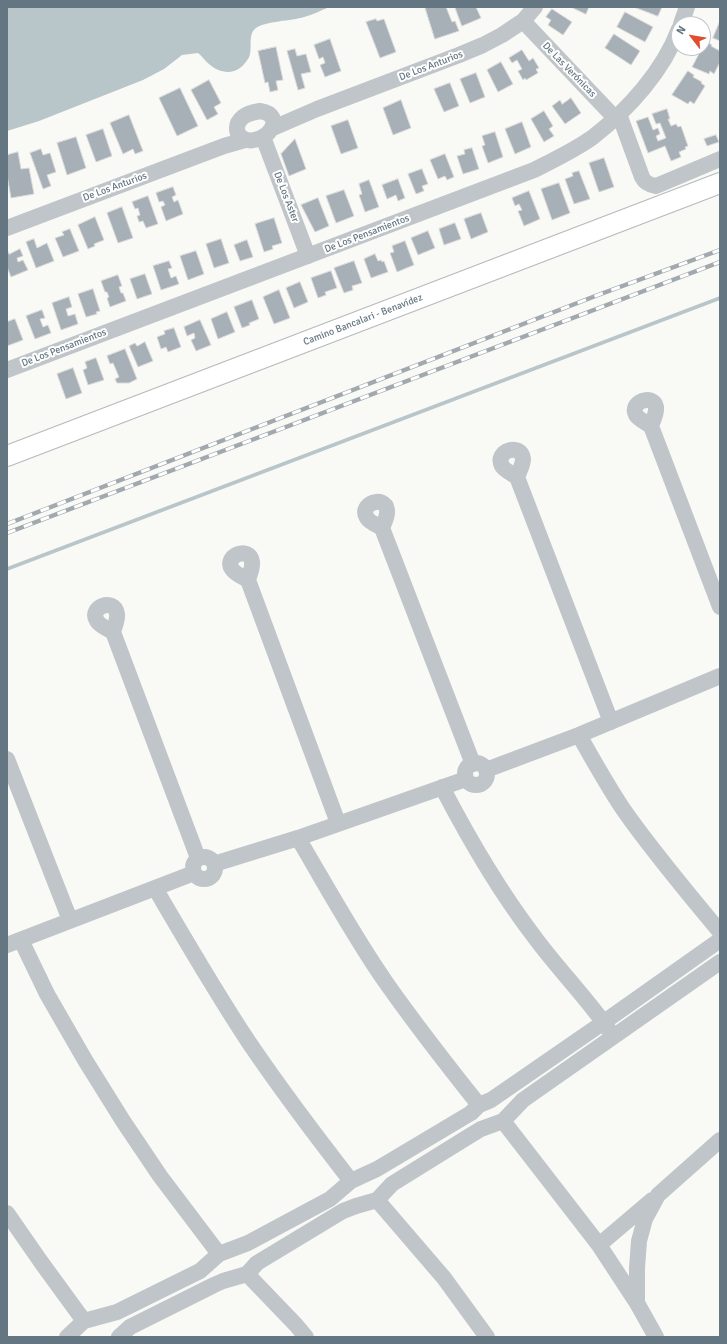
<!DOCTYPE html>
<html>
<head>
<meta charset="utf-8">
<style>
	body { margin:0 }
	#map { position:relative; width:727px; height:1344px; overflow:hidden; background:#f9f9f6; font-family:Signika,sans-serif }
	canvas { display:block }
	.frame { position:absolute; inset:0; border:8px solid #647681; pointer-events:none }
	.north { position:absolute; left:671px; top:16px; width:40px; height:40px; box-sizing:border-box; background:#fff; border:1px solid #c1c8cd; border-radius:50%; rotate:301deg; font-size:11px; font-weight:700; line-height:16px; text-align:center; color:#647681 }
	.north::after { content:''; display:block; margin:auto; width:14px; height:18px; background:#e04d2f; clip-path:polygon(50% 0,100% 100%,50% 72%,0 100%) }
</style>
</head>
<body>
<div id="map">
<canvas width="727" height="1344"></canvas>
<div class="frame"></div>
<div class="north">N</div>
</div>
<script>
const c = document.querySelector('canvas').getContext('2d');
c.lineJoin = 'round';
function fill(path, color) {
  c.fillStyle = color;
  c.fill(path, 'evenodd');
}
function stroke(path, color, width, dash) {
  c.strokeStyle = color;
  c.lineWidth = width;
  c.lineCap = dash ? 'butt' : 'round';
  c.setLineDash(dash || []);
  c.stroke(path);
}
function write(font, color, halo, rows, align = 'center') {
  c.font = font + ' Signika,sans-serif';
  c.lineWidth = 4;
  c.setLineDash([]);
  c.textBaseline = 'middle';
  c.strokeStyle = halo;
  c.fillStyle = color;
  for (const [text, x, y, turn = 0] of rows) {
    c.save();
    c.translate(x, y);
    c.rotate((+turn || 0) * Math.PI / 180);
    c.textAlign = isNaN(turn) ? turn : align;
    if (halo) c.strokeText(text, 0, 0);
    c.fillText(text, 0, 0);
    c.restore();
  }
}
fill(new Path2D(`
	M7,7h323c-9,3 -17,8 -26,10 -12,4 -39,4 -48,11 -8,6 -4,17 -6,26 -1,5 -6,11 -10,14 -10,7 -22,4 -31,-4 -4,-3 -7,-8 -11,-11l-16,2 -18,14 -21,11 -104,41 -32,10z`), '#b8c5c9');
stroke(new Path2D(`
	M7,569l713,-271`), '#b8c5c9', 3.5);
const building = new Path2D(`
	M425,7h21l6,15 3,-1 4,10 -24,8z
	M455,7h21l5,11 -19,8z
	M571,7h18l-3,7z
	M634,7h28l-4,9z
	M552,9l20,13 -9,13 -15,-10 3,-5 -5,-3z
	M625,12l28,15 -8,15 -28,-15z
	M376,19l1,2 7,-2 12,33 -16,6 -14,-36z
	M720,21v20l-7,-3z
	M614,34l26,17 -9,14 -26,-17z
	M330,39l11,32 -16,6 -5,-12 5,-2 -2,-6 -4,2 -5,-14z
	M705,41l7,4 -1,1 9,5v11l-6,12 -4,-3 -1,3 -17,-7 10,-19h1z
	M276,47l7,33 -7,1 2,9 -8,2 -2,-10 -3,1 -7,-32z
	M295,49l2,7 9,-2 5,18 -10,2 4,14 -7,2 -11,-39z
	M522,50l7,11 4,-3 6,10 -3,1 2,4 -12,7 -1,-2 -2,2 -5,-9 4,-2 -5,-9 -5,3 -3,-5z
	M501,62l12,22 -15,8 -11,-22z
	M688,71l6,4 -1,2 9,5 -1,1 4,3 -11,18 -4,-3 -2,3 -16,-9z
	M476,73l9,24 -15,6 -10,-24z
	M209,80l12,23 -7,4 4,7 -11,6 -16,-30z
	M450,83l9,23 -15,6 -10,-23z
	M180,88l18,38 -21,10 -18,-38z
	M571,98l10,15 -16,11 -13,-18 8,-6 2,4z
	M401,100l10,28 -18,7 -10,-27z
	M667,109l3,10h-2l3,7 5,-2 2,3 3,-1 7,20 -3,1 1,2 -7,3 2,5 -10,4 -6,-15 -17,7 -12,-32 12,-4 5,13 5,-2 2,6 -4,2 2,5 8,-3 -6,-15 -4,1 -4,-10z
	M544,111l9,15 -4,3 5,7 -10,6 -13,-23z
	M129,115l14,36 -8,3 -2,-5 -10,5 -13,-31z
	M348,120l10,28 -17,6 -10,-28z
	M522,122l9,25 -16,7 -10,-25z
	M103,129l9,27 -16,6 -10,-27z
	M495,132l8,25 -15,6 -6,-17 3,-1 -3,-9z
	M716,135l3,7 -12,4 -3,-7z
	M76,137l10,31 -19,7 -10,-32z
	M295,139l11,30 -17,7 -8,-22z
	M472,148l7,21 -16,5 -6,-18 8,-2 -1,-4z
	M41,149l2,6 7,-2 6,19 -9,3 4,11 -8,3 -13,-36z
	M18,152l3,17 8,-1 5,26 -23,4 -4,-23v-20z
	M445,154l9,23 -7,3 -2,-4 -7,3 -8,-19z
	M604,158l10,29 -15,5 -10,-29z
	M422,169l6,15 -6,2 2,5 -8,3 -8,-20z
	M579,171l11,28 -16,5 -9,-25 8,-3 -1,-3z
	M398,179l7,19 -7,3 -2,-6 -9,4 -5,-14z
	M369,180l10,27 -14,5 -6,-17 3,-1 -3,-10z
	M559,183l11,30 -18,7 -11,-31z
	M173,187l3,8 -4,2 2,5 4,-2 5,14 -17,7 -5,-14 4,-2 -2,-4 -4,1 -3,-9z
	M344,190l10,26 -18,7 -10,-27z
	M529,191l11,28 -16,7 -6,-15 4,-1 -3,-6 -4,2 -3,-8z
	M148,196l10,28 -12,4 -3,-7 -4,1 -2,-6 3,-1 -2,-7 -3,1 -3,-7z
	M318,198l11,28 -14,6 -14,-27z
	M122,207l11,31 -15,5 -11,-30z
	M481,213l7,19 -17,7 -7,-20z
	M95,217l9,23 -10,4 1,2 -7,3 -10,-24z
	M274,218l8,25 -10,3 1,3 -9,3 -9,-28z
	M455,223l6,16 -17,6 -5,-16z
	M70,229l9,22 -16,6 -8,-19 9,-3 -2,-3z
	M428,231l7,17 -17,7 -7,-17z
	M34,239l3,9 10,-5 7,18 -18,7 -10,-26z
	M221,239l8,24 -15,5 -8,-24z
	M247,240l6,17 -13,4 -6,-16z
	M405,241l9,24 -17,7 -7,-19 4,-1 -2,-6z
	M20,249l3,7 -6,2 1,4 5,-2 5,10 -17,7 -4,-10v-17l2,4z
	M196,251l8,23 -16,6 -8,-24z
	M375,254l3,7 3,-1 1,2 2,-1 4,11 -17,6 -7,-19z
	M169,261l3,7 -4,1 3,9 5,-2 3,8 -18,6 -8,-24z
	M354,261l8,22 -10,3 1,4 -9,3 -10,-25z
	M331,271l6,17 -12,4 1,3 -8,3 -7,-20z
	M145,274l7,20 -15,5 -7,-20z
	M118,275l4,11 -3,1 2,6h2l3,8 -16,6 -3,-9 2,-1 -2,-5h-2l-4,-11z
	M300,282l8,20 -14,6 -8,-20z
	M93,289l7,22 -4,1 1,2 -11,3 -8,-23z
	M279,290l11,28 -16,6 -11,-27z
	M69,297l3,10 -6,2 2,7 7,-2 3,10 -17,6 -9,-27z
	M252,300l7,19 -10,4 1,2 -8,3 -8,-21z
	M42,310l3,8 -5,1 3,8 5,-2 3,8 -16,6 -9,-23z
	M227,312l8,20 -17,7 -7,-20z
	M15,319l8,21 -16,6v-24z
	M200,320l11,25 -15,6 -5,-11 4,-2 -1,-5 -7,3 -3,-9z
	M174,328l7,19 -13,5 -2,-5 -5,2 -4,-12 8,-3 -1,-3z
	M145,342l8,19 -15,6 -9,-21 6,-3 2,3z
	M125,349l12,30 -8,4h-12l-2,-4 4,-2 -6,-14 -3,1 -3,-8z
	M96,358l8,22 -16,5 -5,-15 4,-2 -2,-6z
	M73,368l9,25 -16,6 -9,-25z`);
fill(building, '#a7b0b6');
stroke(building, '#dbdad9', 1);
const major = new Path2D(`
	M7,456l713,-273`);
stroke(major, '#b4b9bd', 22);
stroke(new Path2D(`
	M523,21l92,97
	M681,24l6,-17
	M260,111c27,4 8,33 -13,29 -12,-2 -13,-16 -4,-23 5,-4 11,-5 17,-6z
	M619,114l23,63c3,6 7,8 14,9l64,-27
	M273,128l44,-19 142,-54 24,-10 19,-10 21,-14 12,-14
	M263,137l45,119
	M7,228l217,-82 21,-6
	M7,370l527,-200c20,-10 41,-20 59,-33 36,-28 70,-66 86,-108
	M651,426c-4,-3 -12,-6 -15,-11 -7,-13 17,-22 20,-8 1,6 -3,13 -5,19l69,181
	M517,477c2,-5 6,-12 6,-18 -2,-17 -29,-8 -21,7 3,5 11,8 15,11l94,245
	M382,528c-4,-3 -12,-5 -15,-10 -9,-14 18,-24 20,-8 1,6 -3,13 -5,18l91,236
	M248,580c-5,-3 -13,-6 -16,-11 -9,-13 18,-24 20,-7 1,6 -3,13 -4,18l90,243
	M113,632c1,-5 5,-12 4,-18 -2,-17 -29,-7 -20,7 3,5 11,8 16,11l85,226
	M579,735c14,25 28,50 44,74 30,43 64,83 97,123
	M7,759l63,161
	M465 774a11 11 0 1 1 22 0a11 11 0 1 1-22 0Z
	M486,770l93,-35 141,-59
	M442,787c27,52 56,102 91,148 24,33 53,62 76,95
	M298,838c29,49 56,99 89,146 29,41 60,81 92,121
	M193 868a11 11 0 1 1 22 0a11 11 0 1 1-22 0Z
	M214,864l84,-26 168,-59
	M155,888c31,53 61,105 95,156 32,47 66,92 101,137
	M21,940l26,54 38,66 38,61 37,55 59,78
	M7,945l187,-72
	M503,1121l96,124 38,58 19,34
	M377,1200l67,78 43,59
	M7,1213l34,49 43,59
	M599,1245l53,-45
	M247,1274l49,51 10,12
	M637,1303v-35l2,-27 6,-22 13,-24 62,-55
	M67,1337l17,-16 33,-9 83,-41 19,-17 29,-11 82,-44 21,-18 26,-12 94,-56 8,-8 12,-5 113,-78 116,-82
	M119,1337l11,-10 84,-42 9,-4 24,-7 10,-11 86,-52 13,-5 21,-6 15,-16 79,-49 10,-6 22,-8 20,-21 197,-138`), '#c0c5c9', 16);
stroke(major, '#fff', 20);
const rail = new Path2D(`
	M7,524l591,-229 122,-45
	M7,533l713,-271`);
stroke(rail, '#a1a9ae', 4.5);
stroke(rail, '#fff', 3, [9]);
write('10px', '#647681', '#fff', [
	["De Los Anturios",431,66,-21],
	["De Las Verónicas",569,70,46],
	["De Los Anturios",115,187,-20],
	["De Los Aster",286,197,69],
	["De Los Pensamientos",367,234,-21],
	["Camino Bancalari - Benavídez",363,320,-21],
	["De Los Pensamientos",64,348,-21]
]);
</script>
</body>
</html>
